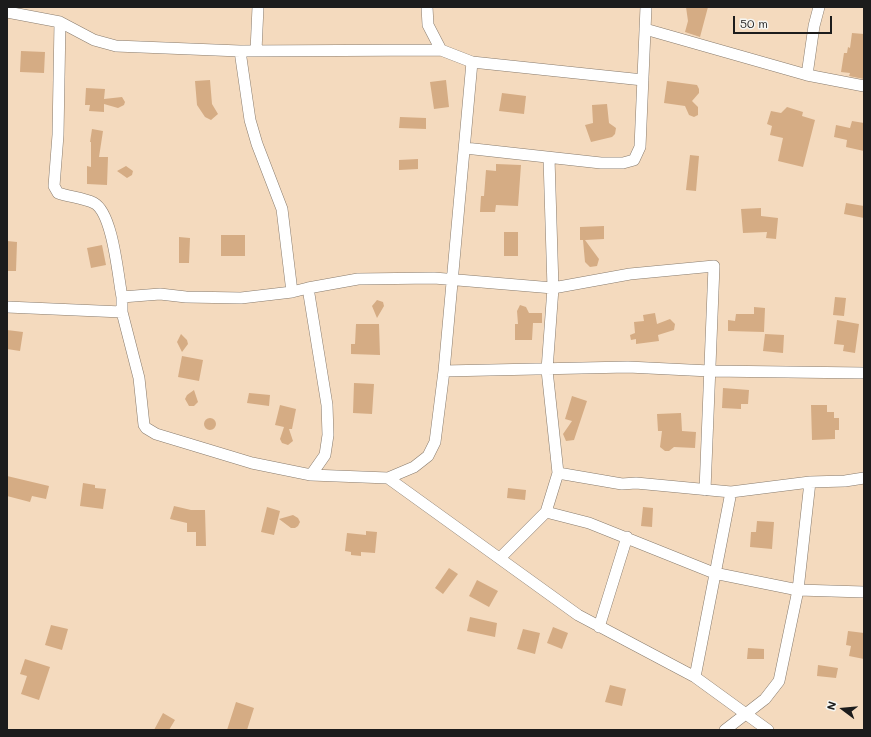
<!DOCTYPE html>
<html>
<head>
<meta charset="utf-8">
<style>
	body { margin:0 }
	#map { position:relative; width:871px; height:737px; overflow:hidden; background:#f4dabe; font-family:Mali,sans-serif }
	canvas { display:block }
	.frame { position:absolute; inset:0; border:8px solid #1c1c1c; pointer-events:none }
	.north { position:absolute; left:823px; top:689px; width:40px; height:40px; -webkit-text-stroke:3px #f6f6f2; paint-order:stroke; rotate:286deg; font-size:11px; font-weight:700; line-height:16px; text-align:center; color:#1c1c1c }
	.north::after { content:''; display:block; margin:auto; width:14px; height:18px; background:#1c1c1c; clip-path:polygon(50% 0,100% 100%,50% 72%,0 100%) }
	.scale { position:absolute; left:733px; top:16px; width:99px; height:18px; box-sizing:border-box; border:2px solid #1c1c1c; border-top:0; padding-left:5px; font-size:12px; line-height:14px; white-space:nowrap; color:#1c1c1c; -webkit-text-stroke:3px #f6f6f2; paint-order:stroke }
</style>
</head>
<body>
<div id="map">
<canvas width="871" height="737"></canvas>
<div class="frame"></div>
<div class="north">N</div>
<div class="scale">50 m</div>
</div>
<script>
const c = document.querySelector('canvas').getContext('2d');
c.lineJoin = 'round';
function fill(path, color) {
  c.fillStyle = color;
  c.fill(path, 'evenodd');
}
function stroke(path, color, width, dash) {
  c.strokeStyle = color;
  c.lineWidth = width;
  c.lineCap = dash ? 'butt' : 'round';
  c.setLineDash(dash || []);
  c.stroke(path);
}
fill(new Path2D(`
	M686,7h22l-8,30 -15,-5 3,-11z
	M852,33l12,1v45l-15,-3 1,-3 -9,-1 3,-19h3l1,-6 2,1z
	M21,51l24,1 -1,21 -24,-1z
	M210,80l2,24 6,10 -7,6 -6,-3 -8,-12 -2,-24z
	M446,80l3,27 -15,2 -4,-27z
	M667,81l30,4 2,4v4l-7,8 6,6v8l-4,2 -5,-2 -4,-9 -21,-3z
	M86,88l19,1 -1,10 18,-2 3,5 -1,3 -6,3 -14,-4v8l-15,-1 1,-6h-5z
	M502,93l24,3 -2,18 -25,-3z
	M607,104l2,19 7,5 -1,6 -3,3 -21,5 -6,-17 8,-2 -1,-18z
	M787,107l16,5 -1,4 13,4 -12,47 -25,-6 5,-23 -13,-3 2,-9 -5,-2 4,-13 10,2z
	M400,117l26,1v11l-27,-1z
	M852,121l12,2v28l-18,-4 1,-7 -13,-3 2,-12 14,3z
	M92,129l11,2 -4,26h9l-1,28 -20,-1v-18l4,1v-25h-1z
	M690,155l9,1 -3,35 -10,-1z
	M418,159v10l-19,1v-10z
	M496,164l25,1 -3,41 -22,-1 -1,7h-15l1,-16h3l2,-26 10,1z
	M126,166l7,5 -1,4 -5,3 -10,-7z
	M846,203l18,3v12l-20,-4z
	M761,208v8l17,2 -2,21 -10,-1 1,-6 -24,1 -2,-24z
	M604,226v13l-19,1 14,19 -2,7 -7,1 -5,-5 -2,-22h-3v-13z
	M504,232h14v24h-14z
	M221,235h24v21h-24z
	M179,237l11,1 -1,25h-10z
	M7,241l10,1 -1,29h-9z
	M102,245l4,20 -15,3 -4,-20z
	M835,297l11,1 -2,18 -11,-1z
	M377,300l6,2 1,4 -7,12 -5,-12z
	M520,305l6,2 3,6h13v10h-9l-1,17h-17v-16h3l-1,-13z
	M754,307l11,1 -1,24 -36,-1v-11l7,1 1,-7h18z
	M655,313l2,11 13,-5 5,5 -1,6 -16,5 1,6 -23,3v-5l-5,1 -1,-5 5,-2 -1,-11 10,-1 -1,-6z
	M837,320l22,4 -4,29 -12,-2 1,-6 -10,-1z
	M356,324h23l1,31 -29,-1v-10h4z
	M7,330l16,2 -3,19 -13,-2z
	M181,334l6,6 1,4 -6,8 -5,-10z
	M765,334l19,1 -1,18 -20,-2z
	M182,356l21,4 -4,21 -21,-4z
	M354,383l20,1 -2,30 -19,-1z
	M723,388l26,2 -1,14h-7v5l-19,-1z
	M194,390l4,12 -4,4h-5l-4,-7 2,-4z
	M249,393l21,2 -1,11 -22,-3z
	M572,396l15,5 -13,39 -8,1 -3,-7 9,-13 -7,-2z
	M280,405l16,4 -4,20h-3l4,12 -5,4 -6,-2 -2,-4 4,-12 -9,-2z
	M811,405h16v7h7v6h5v12h-4v9l-23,1z
	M681,413l1,18 14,1 -1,16 -21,-1 -5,4h-4l-5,-4 2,-16h-4l-1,-17z
	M204 424a6 6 0 1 1 12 0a6 6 0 1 1-12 0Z
	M7,476l42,10 -3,13 -14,-3 -2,6 -23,-6z
	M83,483l12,2v3l11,1 -3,20 -23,-3z
	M508,488l18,2 -1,10 -18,-2z
	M174,506l17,4h14l1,36h-10v-14h-9v-9l-17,-4z
	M267,507l13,4 -6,24 -13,-3z
	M643,507l10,1 -1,19 -11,-1z
	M293,515l5,3 2,4 -2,4 -3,2h-4l-12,-9z
	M757,521l17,1 -2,27 -22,-2 1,-15h5z
	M366,531l11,1 -2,21 -14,-1v4l-10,-1v-3l-6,-1 2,-18 19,2z
	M449,568l9,6 -15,20 -8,-6z
	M477,580l21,11 -9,16 -20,-11z
	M470,617l27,6 -2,14 -28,-6z
	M51,625l17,4 -6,21 -17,-5z
	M553,627l15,6 -6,16 -15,-6z
	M523,629l17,4 -5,21 -18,-5z
	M848,631l16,2v26l-15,-3 2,-10 -5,-1z
	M748,648l16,1v10h-17z
	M25,659l25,8 -11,33 -18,-6 6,-18 -7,-2z
	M818,665l20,3 -2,10 -19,-2z
	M610,685l16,4 -4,17 -17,-4z
	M236,702l18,6 -7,22h-20z
	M163,713l12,7 -6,10h-15z`), '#d5ac84');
const minor = new Path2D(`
	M427,7l1,18 13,25
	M7,12l53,10 34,18 22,6 124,5 201,-1 31,12 171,18
	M60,22l-2,113 -4,51 4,7c12,4 25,5 36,10 19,10 24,74 28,94
	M645,29l162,46 57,11
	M240,51l10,69 7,24 25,65 10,83
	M256,51l2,-44
	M472,62l-28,309 -9,71 -7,14 -14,11 -26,11 -77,-3 -59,-12 -96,-29 -10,-6 -2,-3 -5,-47 -17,-66v-15l38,-3 26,3 55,1 51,-6 16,-4 50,-9 76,-1 119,10 77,-14 84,-8 -9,224
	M807,75l7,-49 5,-19
	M465,148l136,15h22l11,-3 6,-13 6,-140
	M549,158l4,130 -6,82 11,103
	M308,288l19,117 1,30 -3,20 -14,20
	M7,307l115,5
	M444,371l184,-4 82,4 154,2
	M388,478l190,137 117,62 73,53
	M546,512l43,11 125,50 84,17 66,2
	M500,558l46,-46 12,-39 64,11 14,-1 95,9 79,-10 35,-1 19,-3
	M599,627l28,-90
	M695,677l36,-185
	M725,730l40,-31 14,-18 19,-91 12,-108`);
stroke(minor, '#887b6d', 12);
stroke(minor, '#fff', 11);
</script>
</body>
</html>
